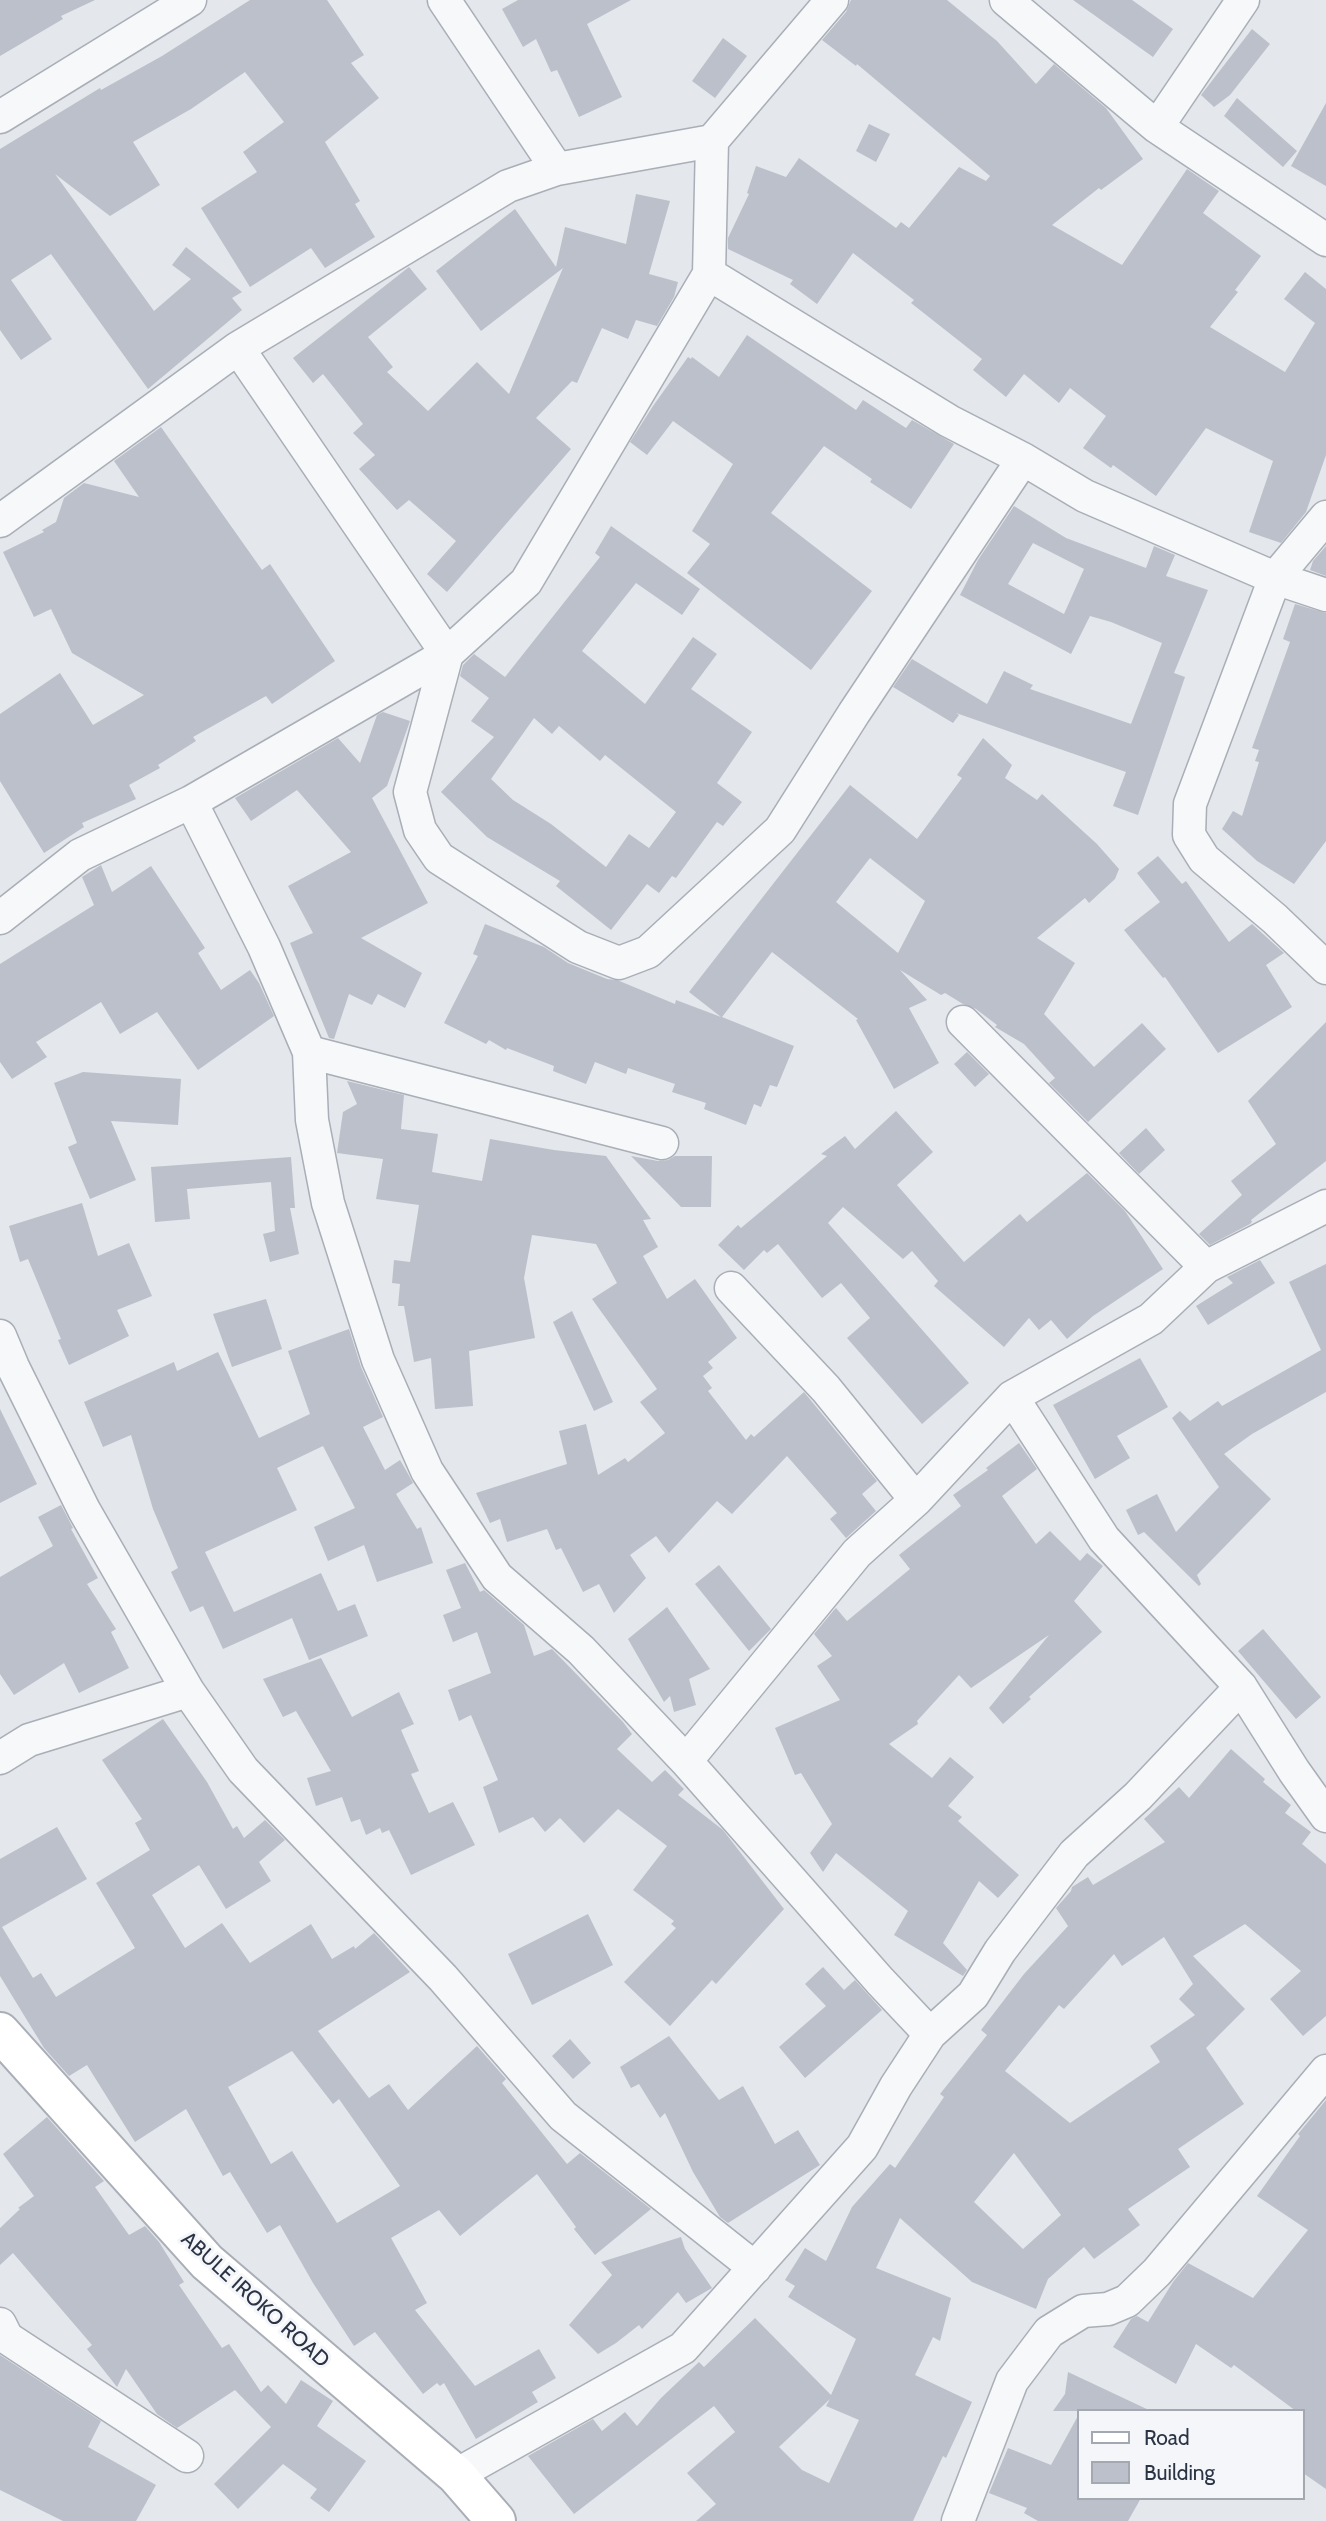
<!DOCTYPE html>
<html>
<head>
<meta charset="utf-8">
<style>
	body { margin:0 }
	#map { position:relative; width:1326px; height:2521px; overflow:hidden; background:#e4e7ec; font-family:Cabin,sans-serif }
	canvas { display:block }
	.legend { position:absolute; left:1077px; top:2409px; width:228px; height:91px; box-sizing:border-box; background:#f4f6f9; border:2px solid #a4a8b1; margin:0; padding:9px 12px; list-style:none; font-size:21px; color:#2b3445 }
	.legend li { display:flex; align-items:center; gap:14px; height:35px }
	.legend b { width:35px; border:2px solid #a4a8b1 }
</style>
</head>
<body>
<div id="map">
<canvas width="1326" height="2521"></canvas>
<ul class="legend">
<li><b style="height:9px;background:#fff"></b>Road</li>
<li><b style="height:19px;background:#bbc0ca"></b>Building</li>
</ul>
</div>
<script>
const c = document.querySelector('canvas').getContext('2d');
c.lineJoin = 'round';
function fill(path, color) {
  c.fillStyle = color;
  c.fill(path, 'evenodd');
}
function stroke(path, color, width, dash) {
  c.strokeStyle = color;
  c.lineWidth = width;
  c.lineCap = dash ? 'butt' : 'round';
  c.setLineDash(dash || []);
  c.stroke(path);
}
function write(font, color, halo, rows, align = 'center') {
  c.font = font + ' Cabin,sans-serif';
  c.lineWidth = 6;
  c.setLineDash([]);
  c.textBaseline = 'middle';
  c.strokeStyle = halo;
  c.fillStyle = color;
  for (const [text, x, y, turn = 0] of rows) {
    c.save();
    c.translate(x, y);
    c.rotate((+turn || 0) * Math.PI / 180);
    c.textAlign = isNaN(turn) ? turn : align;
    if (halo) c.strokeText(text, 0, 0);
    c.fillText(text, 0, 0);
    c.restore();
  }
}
fill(new Path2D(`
	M0,0h95l-34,16 2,3 -63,37z
	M250,0h77l37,55 -13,8 28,35 -54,44 35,59 -5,3 20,33 -50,31 -14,-20 -61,39 -49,-79 56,-36 -14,-20 41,-30 -39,-50 -54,37 -58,33 27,43 -50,31 -55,-42 99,137 37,-32 -19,-14 14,-18 56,45 -10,6 10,12 -94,79 -97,-135 -40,26 41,59 -31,21 -21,-30v-181l100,-61 1,2 61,-34z
	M518,0h113l-44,24 35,73 -43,20 -22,-47 -6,2 -15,-33 -13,8 -21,-38z
	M851,0h96l50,41 39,43 18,-20 52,44 37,51 -42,31 -2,-2 -47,37 70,40 65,-96 32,22 -16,22 58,43 -26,34 3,2 -28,35 75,45 30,-49 -31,-24 21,-27 21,17v166l-20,57 -25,31 -32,-11 24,-71 -67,-33 -50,68 -43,-31 -2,3 -28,-20 23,-32 -36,-28 -11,15 -35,-29 -18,23 -33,-27 9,-11 -71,-56 3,-3 -61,-47 -36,51 -27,-20 3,-4 -65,-31v-11l21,-44 -2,-1 9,-27 30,11 13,-19 97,70 5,-6 8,6 50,-61 27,14 4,-5 -133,-112 -1,2 -34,-26 24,-28z
	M1073,0h59l41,29 -20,28z
	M1252,29l18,15 -40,51 -16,12 -13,-12z
	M723,38l24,18 -32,42 -23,-17z
	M1237,98l60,53 -14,16 -59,-51z
	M1326,103v83l-35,-20z
	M869,124l21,10 -14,28 -20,-11z
	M636,194l34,7 -21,73 29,8 -4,15 -17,29 -21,-6 -8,19 -26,-11 -25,55 -5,-2 -36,37 35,31 -124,143 -20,-18 29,-33 -47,-41 -12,10 -38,-41 16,-14 -22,-22 10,-9 -40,-50 -10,9 -20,-25 116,-91 18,22 -59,48 25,30 -6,5 41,39 49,-49 32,32 54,-126 -82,63 -45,-60 79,-62 41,58 9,-40 61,17z
	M747,335l109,75 7,-10 43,28 6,-8 42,24 -43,65 -41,-27 2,-3 -48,-33 -53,67 101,78 -61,79 -124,-97 23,-29 -18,-13 41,-67 -60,-43 -26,34 -17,-13 23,-36 35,-49 3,2 1,-2 27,20z
	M161,427l101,143 8,-6 65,97 -63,43 -6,-8 -73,41 3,4 -38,24 2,3 -31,17 7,14 -54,24 2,4 -40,26 -44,-72v-67l60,-41 33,52 51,-30 -72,-42 -21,-44 -17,8 -31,-65 41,-20 -2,-2 14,-8 8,-24 20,-15 55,14 -25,-36z
	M1014,506l52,32 80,30 8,-22 21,9 -9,21 42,14 -34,83 11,4 -47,138 -25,-9 13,-34 -170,-59 3,2 -6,8 -60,-36 19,-28 75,45 17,-33 29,14 -3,4 101,35 31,-81 -51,-21 -21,-6 -19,38 -111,-59 18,-35zM1033,543l51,26 -20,45 -56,-30z
	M611,526l89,63 -18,26 -46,-32 -54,68 63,53 48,-67 24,17 -26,35 61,43 -35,51 25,19 -19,24 -6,-4 -41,56 -4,-2 -13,17 -12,-9 -36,46 -55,-44 4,-5 -73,-44 -46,-45 53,-55 -23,-16 18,-23 -29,-22 3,-11 11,-11 31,23 95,-120 -5,-4zM534,718l18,16 7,-8 41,35 5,-6 71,57 -27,36 -20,-14 -23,33 -55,-43 -38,-24 -22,-21z
	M1326,546v30l-16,-6 3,-9z
	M1295,604l31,9v228l-32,43 -37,-23 -35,-32 11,-18 9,5 17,-54 -4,-1 4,-11 -7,-2 38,-106 -7,-3z
	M383,712l27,9 -23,65 -15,12 56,105 -67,35 61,35 -17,35 -27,-14 -6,11 -23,-11 -15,45 -5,-1 -39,-95 23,-10 -25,-47 63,-34 -54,-62 -46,31 -16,-23 103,-60 22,25 17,-48z
	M983,738l29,27 -7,13 32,22 5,-6 55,50 22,25 -4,10 -26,24 -4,-5 -48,40 38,25 -31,51 50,53 48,-44 24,26 -78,73 -39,-39 6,-5 -31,-34 -29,-17 2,-2 -21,-16 -13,-5 -18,-11 -4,2 -41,-25 27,30 -18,8 30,55 -45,26 -38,-69 2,-1 -86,-67 -50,65 72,29 -17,41 -7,-2 -9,22 -7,-3 -8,21 -42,-16 2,-6 -34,-11 3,-8 -47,-16 -2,6 -31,-12 -9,22 -33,-13 1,-5 -47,-18 -1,2 -17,-10 -3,4 -42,-21 34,-67 -5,-2 12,-30 59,23 24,16 39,16 10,1 58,24 1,-4 45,17 -32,-25 161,-207 67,54 45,-61 -5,-3zM870,858l55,43 -27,52 -62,-51z
	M1158,856l24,28 4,-3 43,61 23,-18 32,29 -18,12 26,42 -74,46 -53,-76 -2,1 -39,-48 36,-28 -23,-29z
	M101,865l11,27 39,-26 54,82 -7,5 23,37 29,-20 9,13 15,33 -76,54 -41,-58 -37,22 -19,-32 -65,40 11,15 -35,22 -12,-17v-98l94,-59 -12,-28z
	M1326,1022v139l-75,59 1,2 -2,2 -40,21 -11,-11 43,-39 -11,-14 45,-37 -28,-43z
	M967,1052l22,22 -14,13 -21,-23z
	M83,1072l98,7 -3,46 -67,-4 25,59 -46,19 -22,-52 9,-4 -23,-60z
	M347,1081l57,14 -3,34 37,5 -6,38 50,9 8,-42 64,11 52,6 45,63 -8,1 15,27 -15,9 24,43 28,-20 42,59 -29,24 5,6 -10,8 9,12 -4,3 38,49 5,-6 3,3 50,-45 73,89 -15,13 14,17 -30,27 -16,-19 7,-6 -50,-57 -55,58 -15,-13 -48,52 -13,-17 -26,19 16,23 -32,35 -15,-29 -16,8 -22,-44 -5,2 -9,-21 -40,13 -7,-23 -10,4 -14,-30 91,-29 -8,-33 27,-7 12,51 27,-17 3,4 37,-29 -25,-31 17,-13 -65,-90 25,-16 -21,-39 -64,-9 -8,43 11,60 -66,13 4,55 -38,3 -4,-51 -17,4 -10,-56h-6l2,-22 -8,-1 2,-23 16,2 9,-57 -43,-6 7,-40 -46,-6 6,-41 14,-8z
	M896,1111l37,41 -36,33 67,77 56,-48 7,8 60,-49 38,38 38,58 -70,47 -26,23 -16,-19 -12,10 -10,-12 -25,29 -70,-61 4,-5 -26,-30 -9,8 -60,-52 -15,16 141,160 -47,41 -75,-86 23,-20 -29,-35 -19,15 -44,-54 -11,9 -3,-3 -20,20 -26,-25 20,-20 3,3 86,-72 -6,-2 24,-18 10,13z
	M1146,1128l19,22 -26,24 -20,-21z
	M631,1156l27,5 10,-1 7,-4h37l-1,51h-30z
	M291,1157l4,51h-5l9,46 -29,8 -7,-28 12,-3 -4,-49 -84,7 3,30 -35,3 -4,-55z
	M82,1203l16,53 31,-13 23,53 -35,14 12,26 -60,29 -11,-25 3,-1 -33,-80 -8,3 -11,-36z
	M1260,1260l15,23 -67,42 -12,-19 37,-23 -6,-6z
	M1326,1264v128l-74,42 -28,20 47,45 -74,76 4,9 -2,2 -55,-54 -6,3 -12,-25 31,-16 19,38 43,-45 -47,-69 8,-7 10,10 28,-20 4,5 99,-56 -32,-68z
	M266,1299l16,50 -50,18 -19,-53z
	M572,1311l41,91 -19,9 -41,-89z
	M349,1329l12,38 22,50 -20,10 22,43 15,-10 7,12 6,11 -17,11 21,35 4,-2 12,36 -56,19 -13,-37 -36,16 -14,-34 41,-19 -32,-62 -46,22 20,42 -92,42 29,60 87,-39 17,38 17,-7 13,32 -59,24 -17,-42 -69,31 -20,-43 -13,6 -19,-40 7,-4 -25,-59 -22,-74 -28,12 -19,-45 90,-40 3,9 41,-19 41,86 51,-24 -22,-63z
	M1140,1358l28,49 -51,29 13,22 -35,21 -42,-74z
	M0,1409l37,75 -37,19z
	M1019,1443l18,26 -35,27 34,48 14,-13 30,30 7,-8 16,13 -29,35 28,31 -73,65 2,2 -28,25 -14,-16 60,-73 -78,53 -12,-13 -42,46 1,3 -29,20 43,34 18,-21 24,20 -26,29 14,11 -4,4 61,54 -21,23 -19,-17 -36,62 24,27 -4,6 -69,-41 14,-24 -72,-58 -13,19 -13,-19 22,-29 -31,-51 -6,2 -20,-47 65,-28 -23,-34 15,-10 -18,-22 20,-24 2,-2 11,13 63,-52 -11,-14 62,-49 -8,-11 35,-25 -2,-2z
	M61,1505l12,23 -2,1 27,49 -11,6 29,45 -5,3 18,36 -50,25 -15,-30 -50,32 -14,-21v-97l53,-31 -15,-29z
	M465,1563l15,29 4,-2 40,35 10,31 18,-7 71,73 9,12 -15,15 35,33 13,-12 19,19 -6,6 45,35 61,79 -68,75 -4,-4 -42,46 -46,-44 52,-54 -5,-4 3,-3 -41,-31 34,-44 -49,-37 -34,34 -24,-25 -15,14 -12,-15 -34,16 -16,-46 15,-7 -27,-65 -12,6 -11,-31 43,-17 -14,-41 -24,10 -10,-27 18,-7 -15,-38z
	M719,1565l52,64 -22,22 -54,-67z
	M667,1607l43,62 -21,10 7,26 -22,7 -4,-16 -6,6 -36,-63z
	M1263,1629l58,68 -25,22 -58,-68z
	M321,1658l31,59 47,-25 15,32 -13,6 18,41 -8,3 18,39 24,-11 22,43 -64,30 -22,-45 -7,3 -2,-5 -14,7 -6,-16 -9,3 -9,-25 -26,9 -9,-28 24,-7 -35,-60 -13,6 -20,-38z
	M163,1719l44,63 26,47 4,-3 7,12 21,-18 20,20 -26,22 12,19 -45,28 -27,-44 -47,30 33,53 37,-25 28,40 61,-39 21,35 22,-13 1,3 19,-16 36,39 -92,59 51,67 20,-14 19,26 69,-64 29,33 -4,4 65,81 13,-11 71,56 -56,46 -21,-26 2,-2 -39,-53 -77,62 -21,-26 -48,28 36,65 -12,7 60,76 64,-37 17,29 -24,14 6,10 -62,37 -32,-56 -4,3 -3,-3 -14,11 -48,-62 -21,14 -41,-63 -33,-58 -13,8 -37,-61 -7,4 -37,-67 -51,33 -48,-77 -18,11 -25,-28 -44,-72v-117l57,-32 30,52 -85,48 31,51 8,-5 15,24 79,-49 -39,-65 54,-33 -15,-27 7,-4 -40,-59zM292,2051l41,53 6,-5 61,87 -63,37 -45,-72 -21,13 -43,-77z
	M1231,1749l34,30 -2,3 28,23 -6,8 26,19 -9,12 24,20v152l-23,20 -33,-37 31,-28 -56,-47 -52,32 52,53 -39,39 38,56 -66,45 12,18 -62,42 12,16 -46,34 -10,-12 -36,32 -12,30 -64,-27 -72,-64 -24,50 75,30 -11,43 -7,-4 -18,38 57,27 -26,56 -3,-2 -30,65h-217l20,-17 -29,-31 48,-41 -21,-26 -140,108 -46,-58 65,-37 9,12 23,-19 12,14 24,-28 38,-36 5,5 51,-49 76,77 25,-56 -68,-42 7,-11 -10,-6 20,-32 21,13 26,-54 38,-43 5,4 49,-71 -4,-3 47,-59 -6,-5 43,-56 44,-48 -12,-18 15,-17 1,-4 16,-10 5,8 72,-43 -21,-23 35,-32 10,11zM1164,1937l29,47 -14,15 16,16 -45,31 10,16 -90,61 -65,-52 54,-66 5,4 50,-55 8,12zM1014,2153l47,62 -38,34 -49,-47zM830,2399l-4,7 33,14 -30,63 -27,-13 -23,-23z
	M588,1914l25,51 -81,40 -24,-51z
	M823,1967l21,23 11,-10 27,30 -77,68 -26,-31 47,-41 -21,-22z
	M669,2036l50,64 24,-14 32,58 23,-14 22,35 -92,58 -8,-6 -27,-45 -28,-59 -5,5 -21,-34 -8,4 -11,-21z
	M570,2039l21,24 -18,16 -21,-23z
	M1326,2100v389l-23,-16v-62h-7l-62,-46 -3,3 -35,-24 -20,40 -63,-37 18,-28 6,-3 11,6 25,-40 15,-19 65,35 55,-68 -51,-34 43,-60 -2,-2z
	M47,2117l57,64 -9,6 34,48 16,-9 14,16 25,40 -5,3 43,63 7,-4 32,48 7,-7 18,19 15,-24 32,21 -16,25 49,35 -37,51 -19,-14 7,-9 -34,-25 -45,45 -24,-25 57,-57 -36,-37 -58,38 -20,-14 -31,-45 -9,18 -30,-38 5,-4 -79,-92 -13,12v-37l20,-19 -2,-1 16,-12 -31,-42z
	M681,2237l4,12 27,39 -26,15 -8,-11 -36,37 -3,-4 -23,18 -18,11 -29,-29 43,-50 -11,-13z
	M0,2355l101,66 -13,26 68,38 -20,36h-73l-63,-31z
	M1068,2372l83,39h-98l12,-17z
	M1079,2414v84h62l-13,23h-90l-14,-8 3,-5 -38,-15 19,-45 43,17z`), '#bbc0ca');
const street = new Path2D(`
	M444,0l113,169
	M1006,0l151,127 169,113
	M0,117l190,-117
	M1157,127l86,-127
	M709,274l240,147 74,38 62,37 190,82 51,17
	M238,348l209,306 -37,138 10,38 19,28 139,89 41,16 29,-11 132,-122 74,-117 169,-254
	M1326,517l-51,61 -85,226 -1,31 15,24 71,60 51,49
	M0,521l238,-173 270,-162 49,-17 155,-28
	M191,802l73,145 45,105 3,68 16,83 50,157 49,111 70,106 84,73 105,111 194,220 50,53
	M0,918l80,-63 111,-53 256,-148 79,-72 183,-308 3,-133 120,-141
	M963,1022l243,245
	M309,1052l353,91
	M731,1288l95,101 90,111
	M0,1336l13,31 71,143 104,181 55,79 200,208 120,138 192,152
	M1012,1397l92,142 137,148 53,84 32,45
	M0,1758l29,-18 159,-49
	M686,1761l171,-208 59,-53 96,-103 139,-78 55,-52 120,-61
	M0,2324l7,14 180,118
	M456,2475l227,-127 179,-201 34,-61 34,-52 43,-39 27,-44 74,-97 64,-58 103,-109
	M958,2521l54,-140 37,-49 34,-21 25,-2 19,-8 30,-29 169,-201`);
const secondary = new Path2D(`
	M0,2032l207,230 249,213 40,46`);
stroke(street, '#a9aeb7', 35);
stroke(secondary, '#a9aeb7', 42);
stroke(street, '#f7f8fa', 32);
stroke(secondary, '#fff', 38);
write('21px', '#2b3445', '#f4f6f9', [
	["ABULE IROKO ROAD",255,2300,42]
]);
</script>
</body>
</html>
